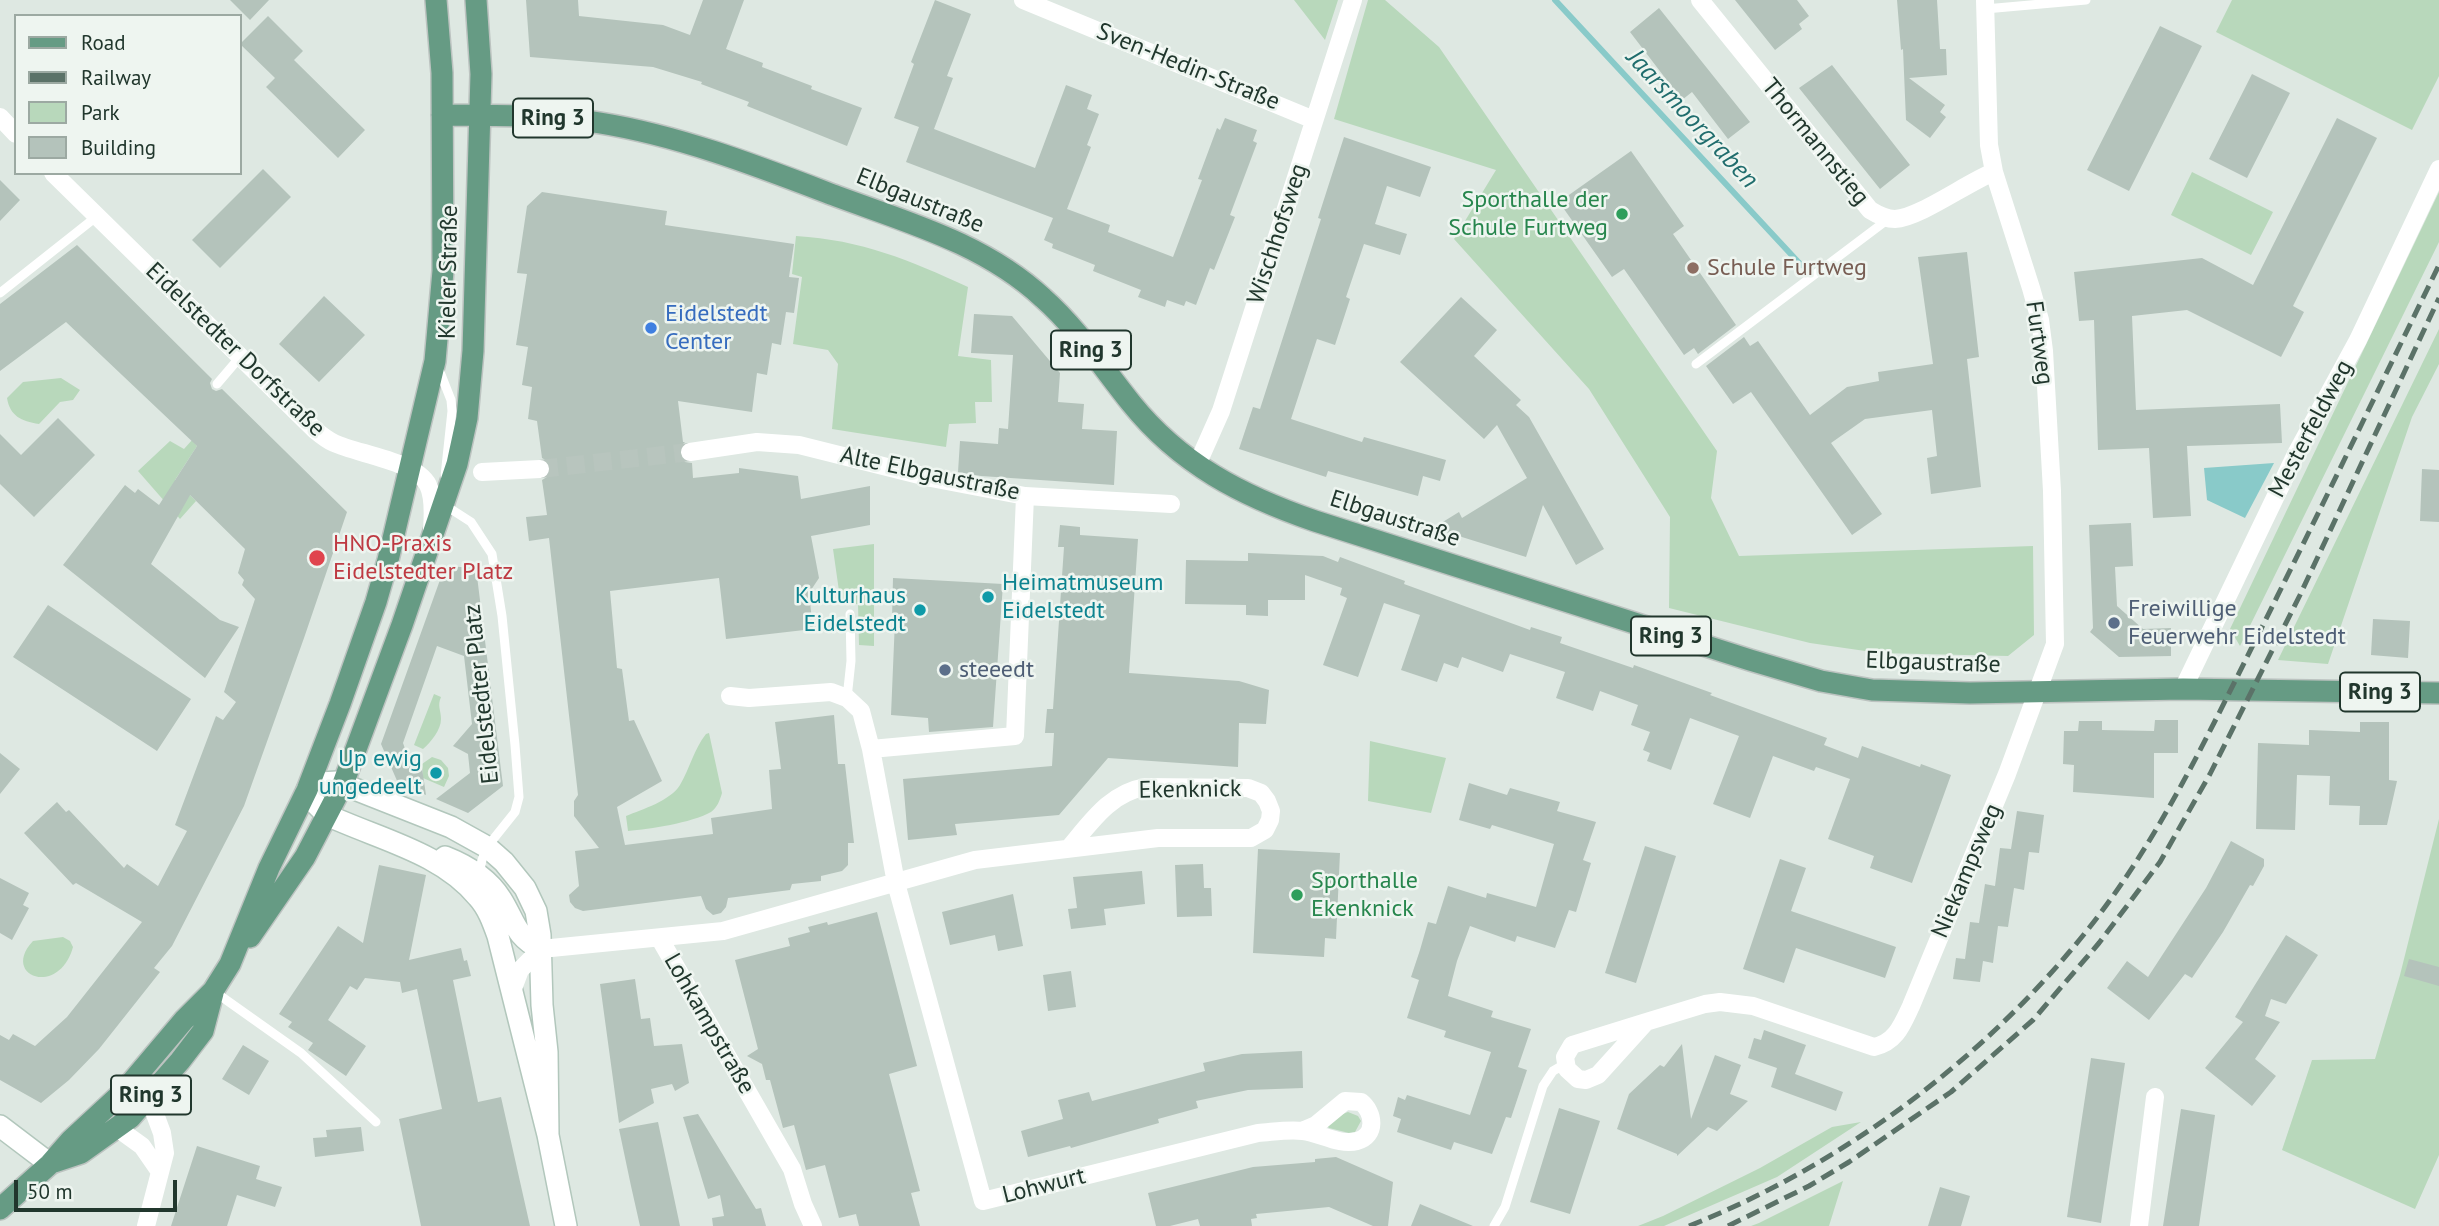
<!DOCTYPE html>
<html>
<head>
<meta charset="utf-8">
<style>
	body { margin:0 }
	#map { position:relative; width:2439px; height:1226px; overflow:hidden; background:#dee8e2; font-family:"PT Sans",sans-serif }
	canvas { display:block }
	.legend { position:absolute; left:14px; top:14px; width:228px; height:161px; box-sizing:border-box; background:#eef5f0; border:2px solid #9ca9a2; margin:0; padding:9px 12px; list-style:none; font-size:21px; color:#21372d }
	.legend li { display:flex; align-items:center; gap:14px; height:35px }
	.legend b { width:35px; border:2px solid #9ca9a2 }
	.scale { position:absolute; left:14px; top:1180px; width:163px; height:32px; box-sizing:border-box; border:4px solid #21372d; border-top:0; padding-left:9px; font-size:21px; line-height:24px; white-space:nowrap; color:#21372d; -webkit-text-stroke:5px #eef5f0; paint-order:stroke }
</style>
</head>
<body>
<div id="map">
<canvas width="2439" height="1226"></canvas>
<ul class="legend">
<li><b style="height:9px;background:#669b84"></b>Road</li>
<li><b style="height:9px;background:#5b7268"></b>Railway</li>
<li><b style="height:19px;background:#b8d8bb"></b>Park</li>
<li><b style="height:19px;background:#b4c3bb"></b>Building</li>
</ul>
<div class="scale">50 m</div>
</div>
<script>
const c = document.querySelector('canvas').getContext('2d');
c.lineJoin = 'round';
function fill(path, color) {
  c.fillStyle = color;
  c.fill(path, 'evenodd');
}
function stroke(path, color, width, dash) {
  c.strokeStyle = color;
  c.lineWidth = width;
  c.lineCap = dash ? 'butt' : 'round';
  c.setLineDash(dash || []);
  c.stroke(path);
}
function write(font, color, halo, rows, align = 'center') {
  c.font = font + ' "PT Sans",sans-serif';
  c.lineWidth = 5;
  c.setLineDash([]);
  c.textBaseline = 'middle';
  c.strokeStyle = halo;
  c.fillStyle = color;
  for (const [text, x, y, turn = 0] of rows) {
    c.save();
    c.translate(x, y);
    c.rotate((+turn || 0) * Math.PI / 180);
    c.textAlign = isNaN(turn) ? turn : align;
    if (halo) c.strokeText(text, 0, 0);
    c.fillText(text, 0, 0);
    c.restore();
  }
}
fill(new Path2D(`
	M1294,0h44l-13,40z
	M1368,0h17l54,47 278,404 -6,47 28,58 294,-10 1,89 -26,21 -129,-3 -69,-10 -141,-35 1,-91 -81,-128 -135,-150 42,-69 -162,-51z
	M2232,0h207v76l-27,54 -196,-98z
	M2192,172l81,40 -22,43 -80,-40z
	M2439,192v50l-199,404 -10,-17z
	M796,236c66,4 113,24 172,51l-10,69 33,4 1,42h-17l1,21 -27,1 -3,23 -114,-18 6,-65 -10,-14 -35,-6 9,-67 -10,-3z
	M2439,329v35l-27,53 -84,247 -50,-4z
	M61,378l19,12 -7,10 -13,2 -21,22c-18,-3 -29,-8 -32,-26l16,-16z
	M192,440l5,6 -22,34 21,21 -16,18 -42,-48 32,-30 14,8z
	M874,544v102l-15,-1 -1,-41 -17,1 -8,-56z
	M434,694l7,3c-4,9 0,13 0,22 0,11 -10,23 -18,30l-9,-4z
	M709,733l13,60c-2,7 -5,15 -11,19 -20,11 -61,17 -83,19l-2,-15c17,-7 44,-15 54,-31 10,-17 14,-36 26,-51z
	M1370,741l76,17 -15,55 -63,-12z
	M432,757l9,3 7,8 1,8 -5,11 -21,-9 -1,-14z
	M2439,819v336l-24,54 -133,-59 30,-90 63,-1 25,-84z
	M63,937l7,4 3,6c-14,51 -73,29 -40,-6z
	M1348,1112l10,4 3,5 -6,11 -6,1 -20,-5 -2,-2 13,-11z
	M1861,1122l-84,55 -113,49h-26l25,-10 97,-48 72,-41z
	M1843,1181l-14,45h-78l8,-3z`), '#b8d8bb');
fill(new Path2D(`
	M2274,463l-29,55 -38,-18 -3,-32z`), '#89cac9');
stroke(new Path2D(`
	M1555,0l246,265`), '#89cac9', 6);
fill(new Path2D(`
	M230,0h39l-19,20z
	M526,0h52l1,16 84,9 27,10 13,-35h41l-18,49 37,14 -1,4 50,19 -1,3 51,19 -15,38 -100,-40 2,-4 -48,-18 1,-2 -49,-15 -123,-10z
	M935,0l36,14 -24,62 6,2 -19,51 101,39 31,-83 26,10 -5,14 12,5 -12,31 4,2 -24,62 43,16 -2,7 65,25 29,-77 -4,-1 19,-51 3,2 5,-12 32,12 -4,11 4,2 -27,72 5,2 -21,53 -4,-2 -14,37 -10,-4 -2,5 -17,-6 -2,7 -27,-10 3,-7 -48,-19 2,-6 -43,-17 1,-4 -9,-4 9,-22 -147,-56 13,-35 -25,-9 20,-54 -3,-2z
	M1735,0h62l12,16 -10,8 3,5 -27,21z
	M1897,0h40l3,49h6l1,26 -38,3 36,27 -5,7 6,5 -16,21 -24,-18 -3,-71 -2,1z
	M1659,8l91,114 -22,17 -36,-47 -10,8 -52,-68z
	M268,16l35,35 -9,9 71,70 -27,28 -72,-71 9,-9 -35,-34z
	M2160,26l42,20 -73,145 -42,-21z
	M1832,65l78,100 -30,24 -81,-101z
	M2252,74l38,19 -43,85 -38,-19z
	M2337,118l40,20 -84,168 11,6 -23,45 -94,-47 -55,6 4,94 144,-6 2,39 -95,3 4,70 -38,2 -4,-70 -51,2 -4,-130 -15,1 -5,-49 128,-14 51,27z
	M1344,137l87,30 -11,30 -33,-11 -12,38 32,10 -7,21 -36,-11 -18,53 4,2 -15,46 -18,-6 -26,80 71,23 2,-5 82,23 -6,21 -17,-5 -5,20 -90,-25 -2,6 -87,-28 14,-42 7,2 61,-190 -3,-1z
	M1631,151l53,75 -11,8 63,91 -38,29 -4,-6 -10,7 -60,-86 -12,8 -53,-75z
	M263,169l28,28 -71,71 -28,-28z
	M0,180l20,20 -20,21z
	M542,192l125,19 -2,14 129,19 -5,33 10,1 -5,35 -8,-1 -5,33 -9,-2 -5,32 -10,-2 -5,39 -74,-11 5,41h2l-5,5 -1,7 6,8 7,1 1,15 46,-5v-5l59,8 3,23 69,-13v39l-59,11 8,42 -10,15 4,36 -87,10 -7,-61 -109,13 7,77 5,1 7,52 5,-1 28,61 -45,26 8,38 88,-11 -2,-16 61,-9 -3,-39 12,-1 -6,-47 59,-7 4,49h7l9,79h-6v22l-6,6 -21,5v5l-29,3 -2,6 -62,8 -2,9 -5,6 -8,2 -7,-6 -5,-13 -118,15 -8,-3 -5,-6 -1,-7 10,-9 -4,-35 24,-3 -25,-32v-15l4,-6 -29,-257 -20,3 -3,-24 21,-2 -5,-35 8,-5 1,-6 -2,-7 -7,-4 -5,-37 -9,-2 4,-32 -10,-2 6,-38 -12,-2 11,-71 -10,-1 10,-67z
	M77,245l131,130 4,4 -2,4 2,6 4,2 6,-2 125,123 -43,126 -60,168 -72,140 -18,22 6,4 -61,77 -30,31 -28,23 -41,-23v-45l9,5 4,-6 22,12 32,-29 75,-95 -66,-39 -3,2 -49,-52 33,-31 9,10 3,-2 55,58 3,-4 31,22 29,-55 -12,-6 41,-109 7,4 13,-18 -12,-10 31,-93 -13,-14 2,-5 -6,-7 7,-24 -55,-54 -39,69 69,56 19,7 -34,51 -142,-113 62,-80 10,8 3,-4 21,16 38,-59 -131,-124 -66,49v-67z
	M1967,252l12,105 -12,2 14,128 -50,7 -4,-36 10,-2 -5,-46 -67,9 -34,24 51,71 -30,21 -101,-143 -18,12 -27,-38 38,-29 6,9 8,-5 52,74 37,-28 32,-6 -1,-9 55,-8 -15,-107z
	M324,296l41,39 -46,47 -40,-38z
	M1461,297l36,33 -23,26 47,44 -5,5 13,12 75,132 -28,16 -33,-60 -17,52 -93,-29 26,-16 3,6 65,-40 -30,-53 -13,14 -84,-77z
	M974,314l38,2 48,57 -2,29 26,2 -2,25 35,2 -3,54 -133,-9 -23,-4 2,-31 38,3 1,-16 9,1 5,-74 -42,-2z
	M58,418l37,37 -61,62 -34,-33v-50l21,21z
	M2422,469l17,1v52l-19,-1z
	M2131,523l2,43 -18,1 2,39 26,23 28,-1v28l-52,1 -29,-25 3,-4 -4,-103z
	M1060,525l20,2v8l58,4 -9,134 110,8 30,9 -3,34 -27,-1 -1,44 -130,-9 -49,57 -104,9 2,11 -49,5 -5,-61 149,-13 2,-33h-9l2,-24h6l11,-162h-6z
	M1248,553l75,3 15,6 2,-5 65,24 -1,3 126,46 1,-3 31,10 -2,6 73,25 1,-3 78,28 -2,2 117,43 -3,7 34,13 4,-12 58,21 1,-3 30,11 -39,108 -42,-15 4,-12 -46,-17 22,-60 -34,-12 -2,4 -41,-15 -23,62 -37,-14 26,-68 -49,-18 -19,52 -24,-9 3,-8 -7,-3 7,-18 -19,-7 7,-20 -38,-14 -7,20 -37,-13 9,-26 -55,-18 -7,18 -41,-15 -4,11 -14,-5 -7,19 -36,-12 19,-55 -36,-12 -26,74 -35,-12 24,-67 -7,-3 2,-7 -37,-13v25h-37v16l-22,-1v-10l-61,-1 1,-44 62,1z
	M445,566l31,2 27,218 -35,27 -32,-14 34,-26 -2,-19 -15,-8 19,-22 -8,-68 -27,-10 -34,97 7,20 12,5 4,27 -28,-12 -17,-39z
	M893,578l110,6 -10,143 -64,5 -1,-14 -37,-3 4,-95h-3z
	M48,605l143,94 -34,52 -144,-94z
	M2373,619l37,2 -2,37 -37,-3z
	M2155,720h23v33h-24v45l-81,-6 1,-27 -11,-1 1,-33h14l1,-10h23v9l52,1z
	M2360,722h29v58l8,1 -10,44h-28l1,-19 -31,-1 1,-29 -33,-1 -2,55 -39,-1 2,-86 51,2v-15l51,2z
	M0,753l20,16 -20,25z
	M1469,783l38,12 3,-7 50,14 -3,9 39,11 -13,38 8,3 -15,49 -7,-2 -14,38 -38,-12 -2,6 -45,-16 -13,35 -9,35 45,15 -2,6 40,12 -13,38 9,3 -16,48 -5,-1 -14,37 -38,-12 -3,8 -54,-18 4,-13 -8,-3 5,-19 7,3 2,-5 63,20 21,-63 -47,-15 2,-6 -39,-13 12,-38 -8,-3 9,-27 8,-28 8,2 12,-38 38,12 1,-5 49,14 18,-63 -62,-19 -2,4 -31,-9z
	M2017,811l27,4 -5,38 -10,-1 -5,38 -10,-2 -6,39 -10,-1 -5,37 -10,-2 -3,21 -27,-3 3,-21 9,1 5,-37 9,1 6,-39 10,2 5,-38 11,1z
	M2231,841l33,18v7l-11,20 -3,-1 -27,47 -31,46 -7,-4 -36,46 -42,-32 20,-27 21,16 58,-89z
	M1645,846l31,10 -40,127 -31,-10z
	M1258,849l82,4 -4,86 -11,-1 -1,19 -71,-4z
	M1780,859l26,9 -15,43 105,36 -11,31 -89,-30 -12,35 -41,-14z
	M1203,864l1,24h7l1,28 -35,1 -2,-52z
	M379,865l47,10 -17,85 52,-12 3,13 3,-1 4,16 -18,4 25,122 23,-5 29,129h-109l-22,-107 43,-10 -25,-120 -15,4 -2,-11 -35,-4 -8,12 -7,-4 -22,34 38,26 -20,30 -38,-26 5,-7 -25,-16 4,-5 -13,-8 59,-88 25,17z
	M1142,871l3,33 -41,5 2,16 -35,4 -3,-20 9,-1 -4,-31z
	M0,878l29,15 -6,12 6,3 -17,32 -12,-7z
	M1013,894l10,52 -25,5 -3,-16 -45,10 -8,-33z
	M877,912l40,154 -28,8 31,117 -9,2 9,33h-61l-3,-12 -17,4 -14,-53 -19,5 -12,-45 -11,3 -13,-48h-4l-4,-16 -15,-8 11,-7 -23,-89 55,-14 -2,-8 22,-6 -2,-5 19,-5 1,3z
	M2286,935l32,20 -32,49 -15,-5 -6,17 15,6 -25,37 21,17 -24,30 -47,-38 38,-46 -8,-5z
	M2409,959l30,8v19l-35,-10z
	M1071,971l5,36 -28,4 -5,-36z
	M635,979l6,40 9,-1 4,28 28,-2 7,39 -14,8 -3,-7 -21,5 3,14 -35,20 -19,-139z
	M1764,1030l42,15 -11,29 48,18 -7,19 -65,-24 6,-19 -29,-10 6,-20 7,2z
	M1682,1044l9,75 24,-64 26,10 -11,29 18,7 -31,30 -9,-4 -31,29v-2l-60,-25 12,-35 31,-29 4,2z
	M243,1045l26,16 -20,34 -27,-16z
	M1302,1051l1,37 -55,2 -52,11 2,7 -40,11 1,4 -88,25 -1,-2 -42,11 -7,-26 42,-12 -5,-19 31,-8 3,9 113,-30 -2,-8 39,-9z
	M2091,1058l34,5 -24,160 -34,-6z
	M1559,1108l41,13 -30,93 -40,-12z
	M2181,1109l34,6 -16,111h-36z
	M698,1114l58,95 5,-1 5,18h-53l-1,-8 12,-2 -4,-21 -12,4 -25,-82z
	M658,1122l22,104h-40l-9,-40 -12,-57z
	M361,1127l3,24 -49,6 -2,-19 14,-1 -1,-7z
	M197,1146l63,20 -4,13 26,8 -7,20 -38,-12 -10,31h-56z
	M1336,1157l57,25 -5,44h-15l-44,-19 -73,7 1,4 -6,1 1,7h-52l-2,-7 -28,7h-14l-8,-33 105,-26 62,-5v-3z
	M1940,1187l30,9 -9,30h-33z
	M1420,1204l53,22h-62z`), '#b4c3bb');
stroke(new Path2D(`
	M540,469l150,-17`), '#b8c5be', 18, [18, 9]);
const secondary = new Path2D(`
	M445,857c23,9 43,21 56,42 14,22 14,38 40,50
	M0,1126l50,38
	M548,1135l-1,-83 -5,-47 -2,-70 -4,-24 -11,-23 -21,-26 -17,-15 -36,-20 -114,-45 -16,1 -14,7 8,13 12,12c51,24 114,37 151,82 10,11 15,25 20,39l50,199 18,91`);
const primary = new Path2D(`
	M442,115c52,1 106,-1 158,8 81,13 160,44 236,73 73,27 149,48 207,102 35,31 59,69 88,105 49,61 111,93 184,118l435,139 71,21 51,9 98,3 213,-4 256,4
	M250,937l55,-80 38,-73 59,-159 55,-161 10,-46 6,-67 8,-277 -5,-74
	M54,1162l27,-9 49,-35 50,-57 23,-30 10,-38
	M0,1209l50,-45 21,-24 53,-49 60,-71 29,-29 17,-27 39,-96 38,-78 33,-86 36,-102 12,-42 47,-199 8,-90 -1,-198 -6,-73`);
stroke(secondary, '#b2c7bc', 24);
stroke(primary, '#bcc3c0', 24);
stroke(new Path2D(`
	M1985,9l101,-9
	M0,293l96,-76
	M1696,364l191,-144
	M438,367l13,33 1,11 -7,65
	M217,384l23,-27
	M443,504l28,18 21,32 10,62 13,129 4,52 -4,15 -28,35 -5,13 -3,14
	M847,698l4,-37 -1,-47
	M215,992l86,61 75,69
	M1494,1226l11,-19 38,-121 10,-15 12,-7`), '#fff', 9);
stroke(new Path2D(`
	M1023,0l291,120
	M1700,0l170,210c8,5 16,9 25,9 24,-1 73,-37 99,-47
	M0,117l16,17
	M53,173l262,257c6,5 12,10 19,13 23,11 82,18 94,42 6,12 5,31 4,44
	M690,452l67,-10 42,3 132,33 94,18 146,8
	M1197,465l24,-54 132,-411
	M482,472l58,-3
	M2183,689l114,-237 61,-112 81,-171
	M730,696l19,2 82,-6 16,6 14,13 10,38 25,134 87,318 275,-68c15,-1 31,-4 45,-2 17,2 37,15 54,10 20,-5 17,-29 4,-39l-16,-1 -29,24 -14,6
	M871,749l144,-13 10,-240
	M660,939l132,230 11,35 10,22
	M512,991l8,-21 21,-21 182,-18 252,-71 183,-22h93l14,-8 5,-10 1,-9 -4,-10 -6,-8 -13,-5 -103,-1c-35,6 -54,35 -76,61
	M1646,1022l-74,23 -7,12 2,12 11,10 8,1 12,-5 48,-53 59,-18 15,-2 33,4 121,41c22,-5 28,-22 37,-41l96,-232 48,-130 -3,-153 -8,-140 -4,-31 -9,-32 -37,-116 -5,-27 -4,-145
	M117,1128l25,18 18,26
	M146,1226l19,-73 -3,-20 -13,-35
	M2139,1226l16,-129`), '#fff', 18);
stroke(secondary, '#fff', 21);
stroke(primary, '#669b84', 21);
stroke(new Path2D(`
	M1689,1226c153,-61 293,-165 396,-293 71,-88 121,-194 171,-294 62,-124 122,-249 183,-374
	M1728,1226l81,-40 40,-24 102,-70 82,-72 66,-77 61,-81 50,-88 90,-179 139,-297`), '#5b7268', 5, [14, 7]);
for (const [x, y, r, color] of [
	[1622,214,7,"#2e9e5b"],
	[1693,268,7,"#8d6e63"],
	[651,328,7,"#3f7fe0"],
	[317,558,9,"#e0444e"],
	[988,597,7,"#0f9aa8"],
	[920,610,7,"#0f9aa8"],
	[2114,623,7,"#5c6f8a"],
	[945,670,7,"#5c6f8a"],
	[436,773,7,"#0f9aa8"],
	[1297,895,7,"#2e9e5b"]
]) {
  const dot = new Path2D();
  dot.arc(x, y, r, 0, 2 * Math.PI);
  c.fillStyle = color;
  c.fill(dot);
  stroke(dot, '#eef5f0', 2.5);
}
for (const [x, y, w] of [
	[553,118,80],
	[1091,350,80],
	[1671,636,80],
	[2380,692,80],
	[151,1095,80]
]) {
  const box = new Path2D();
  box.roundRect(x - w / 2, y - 19.5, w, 39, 5);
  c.fillStyle = '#eef5f0';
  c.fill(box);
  stroke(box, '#21372d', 2);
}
write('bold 23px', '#21372d', null, [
	["Ring 3",553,118],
	["Ring 3",1091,350],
	["Ring 3",1671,636],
	["Ring 3",2380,692],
	["Ring 3",151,1095]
]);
write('24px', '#21372d', '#eef5f0', [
	["Sven-Hedin-Straße",1188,67,22],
	["Thormannstieg",1815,142,51],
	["Elbgaustraße",920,201,22],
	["Wischhofsweg",1278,234,-72],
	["Kieler Straße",449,272,-89],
	["Furtweg",2039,343,82],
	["Eidelstedter Dorfstraße",235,350,44],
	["Mesterfeldweg",2311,429,-62],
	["Alte Elbgaustraße",930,474,12],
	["Elbgaustraße",1395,519,18],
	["Elbgaustraße",1933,663,2],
	["Eidelstedter Platz",482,694,-96],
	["Ekenknick",1190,790,-1],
	["Niekampsweg",1967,871,-67],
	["Lohkampstraße",709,1024,60],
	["Lohwurt",1044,1186,-14]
]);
write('24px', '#27864d', '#eef5f0', [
	["Sporthalle der",1608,200],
	["Schule Furtweg",1608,228],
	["Sporthalle",1311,881,"left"],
	["Ekenknick",1311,909,"left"]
], 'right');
write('24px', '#785e54', '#eef5f0', [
	["Schule Furtweg",1707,268]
], 'left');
write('24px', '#366cbe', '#eef5f0', [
	["Eidelstedt",665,314],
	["Center",665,342]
], 'left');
write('24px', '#be3a42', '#eef5f0', [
	["HNO-Praxis",333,544],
	["Eidelstedter Platz",333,572]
], 'left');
write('24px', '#0d838f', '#eef5f0', [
	["Heimatmuseum",1002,583,"left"],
	["Eidelstedt",1002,611,"left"],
	["Kulturhaus",906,596],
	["Eidelstedt",906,624],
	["Up ewig",422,759],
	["ungedeelt",422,787]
], 'right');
write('24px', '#4e5e75', '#eef5f0', [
	["Freiwillige",2128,609],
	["Feuerwehr Eidelstedt",2128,637],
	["steeedt",959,670]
], 'left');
write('italic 26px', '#206d6d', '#eef5f0', [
	["Jaarsmoorgraben",1692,119,47]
]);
</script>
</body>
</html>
